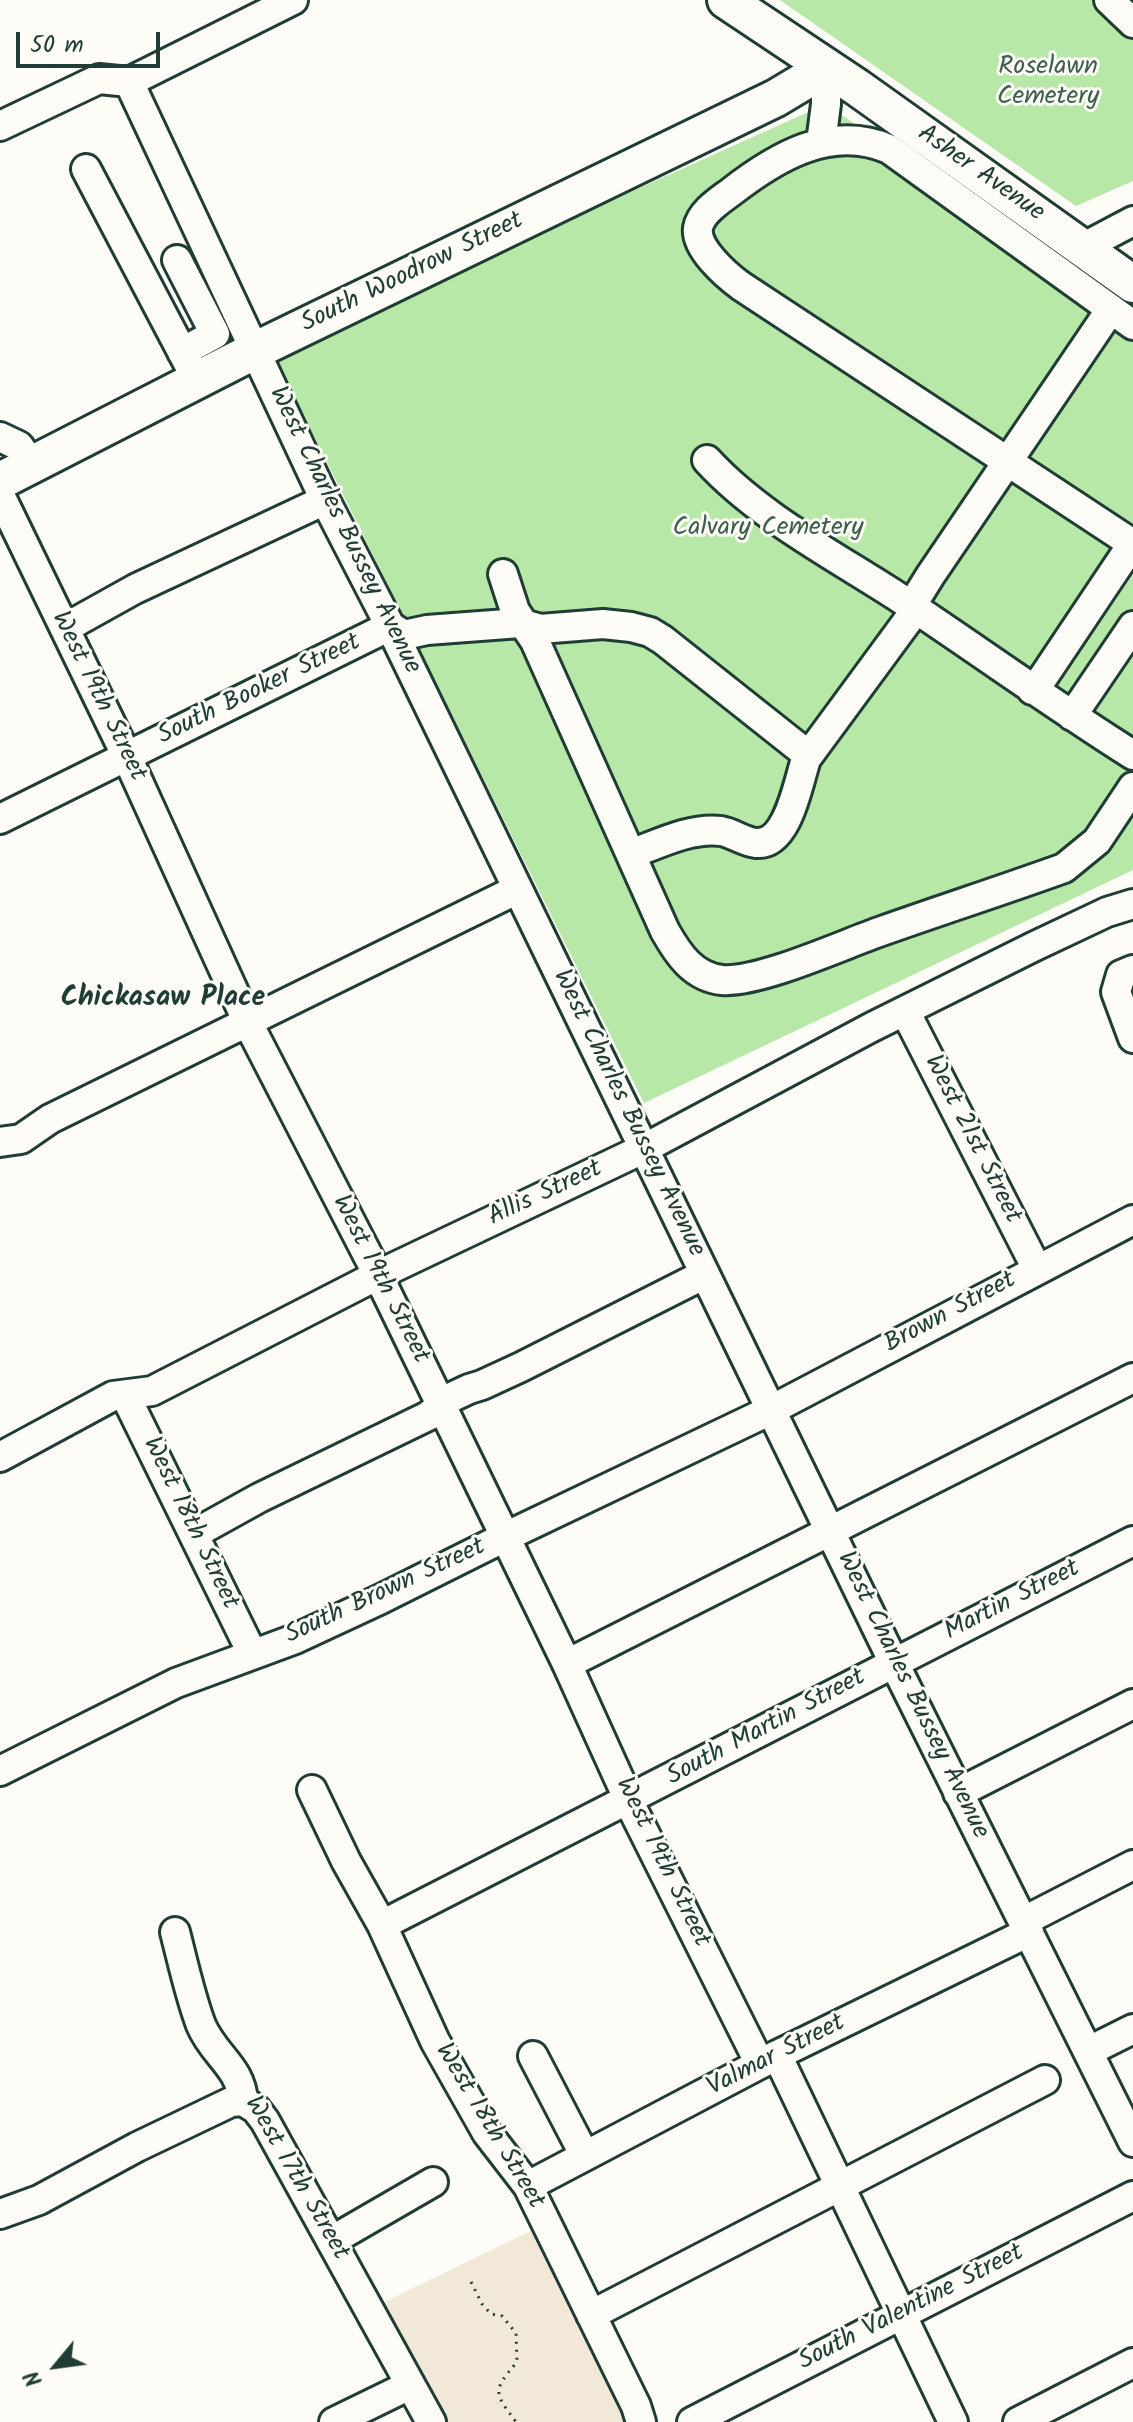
<!DOCTYPE html>
<html>
<head>
<meta charset="utf-8">
<style>
	body { margin:0 }
	#map { position:relative; width:1133px; height:2422px; overflow:hidden; background:#fdfcf7; font-family:Kalam,sans-serif }
	canvas { display:block }
	.north { position:absolute; left:16px; top:2326px; width:80px; height:80px; -webkit-text-stroke:6px #fdfcf7; paint-order:stroke; rotate:241deg; font-size:22px; font-weight:700; line-height:32px; text-align:center; color:#1f3d34 }
	.north::after { content:''; display:block; margin:auto; width:28px; height:36px; background:#1f3d34; clip-path:polygon(50% 0,100% 100%,50% 72%,0 100%) }
	.scale { position:absolute; left:16px; top:32px; width:144px; height:36px; box-sizing:border-box; border:4px solid #1f3d34; border-top:0; padding-left:10px; font-size:24px; line-height:28px; white-space:nowrap; color:#1f3d34; -webkit-text-stroke:6px #fdfcf7; paint-order:stroke }
</style>
</head>
<body>
<div id="map">
<canvas width="1133" height="2422"></canvas>
<div class="north">N</div>
<div class="scale">50 m</div>
</div>
<script>
const c = document.querySelector('canvas').getContext('2d');
c.lineJoin = 'round';
function fill(path, color) {
  c.fillStyle = color;
  c.fill(path, 'evenodd');
}
function stroke(path, color, width, dash) {
  c.strokeStyle = color;
  c.lineWidth = width;
  c.lineCap = dash ? 'butt' : 'round';
  c.setLineDash(dash || []);
  c.stroke(path);
}
function write(font, color, halo, rows, align = 'center') {
  c.font = font + ' Kalam,sans-serif';
  c.lineWidth = 6;
  c.setLineDash([]);
  c.textBaseline = 'middle';
  c.strokeStyle = halo;
  c.fillStyle = color;
  for (const [text, x, y, turn = 0] of rows) {
    c.save();
    c.translate(x, y);
    c.rotate((+turn || 0) * Math.PI / 180);
    c.textAlign = isNaN(turn) ? turn : align;
    if (halo) c.strokeText(text, 0, 0);
    c.fillText(text, 0, 0);
    c.restore();
  }
}
fill(new Path2D(`
	M547,2223l94,199h-212l-59,-113z`), '#f2e8d7');
fill(new Path2D(`
	M780,0h353v181l-57,25z
	M826,104l307,214v552l-489,233 -371,-750z`), '#b7e8a8');
const minor = new Path2D(`
	M1109,0l24,23
	M129,82l196,418 65,126 504,1037 239,479
	M129,82l164,-82
	M0,126l99,-47 30,3
	M821,143l5,-39v-36
	M86,169l111,211
	M1082,248l51,-27
	M177,260l38,74 -33,18
	M0,437l19,9 12,18
	M707,460c50,55 126,95 188,135 80,53 157,109 238,160
	M0,495l127,262 121,266 130,252 189,389 68,150 125,250
	M1133,544l-392,-258c-15,-11 -46,-38 -43,-58 3,-16 21,-27 33,-36 45,-35 100,-68 158,-43l244,176
	M503,574l12,37 20,30 130,290c13,23 28,46 57,49 37,3 120,-35 157,-48 62,-22 124,-42 185,-64l33,-27 36,-54
	M65,628l70,-39 190,-89
	M1032,690l10,-11 91,-136
	M1072,716l61,-90
	M806,759l103,-140 8,-22 13,-21 181,-267
	M0,819l390,-193 14,9 23,-5 93,-7 20,6 63,-5 28,3 19,5 13,8 140,111 3,8c-8,24 -18,87 -50,84 -12,-1 -23,-10 -35,-12 -30,-4 -63,13 -90,23
	M1133,970l-12,5 -5,17 17,46
	M905,1011l132,258
	M0,1142l21,-3 29,-20 466,-229
	M125,1395l127,258
	M0,1457l113,-61 39,-5 226,-116 267,-127 227,-121 163,-81 72,-34 26,-8
	M194,1534l65,-36 169,-82 24,-19 17,-8 13,-4 39,-18 184,-93
	M567,1664l566,-286
	M0,1771l176,-88 119,-44 86,-40 124,-62 266,-127 362,-190
	M312,1790l34,71 36,64 53,116 52,92 41,53 108,220 5,16
	M958,1793l175,-89
	M1024,1921l109,-56
	M382,1925l751,-384
	M175,1932c8,31 15,64 26,93 13,31 40,42 42,76l13,8 9,12 166,301
	M1089,2051l44,-22
	M777,2055l176,367
	M533,2056l52,100
	M528,2186l249,-131 252,-123
	M0,2214l39,-14 98,-53 94,-45 12,-1
	M331,2241l102,-59
	M591,2315l454,-235
	M334,2422l76,-37
	M692,2422l441,-226
	M1018,2422l115,-59`);
const major = new Path2D(`
	M726,0l132,88 275,196
	M0,481l254,-130 522,-253 50,-30`);
stroke(minor, '#1f3d34', 34);
stroke(major, '#1f3d34', 42);
stroke(new Path2D(`
	M471,2282l11,22 9,10 11,2 14,17 1,29c-26,30 -22,31 -1,60`), '#1f3d34', 3, [2, 6]);
stroke(minor, '#fdfcf7', 28);
stroke(major, '#fdfcf7', 36);
write('26px', '#3d5f4b', '#fdfcf7', [
	["Roselawn",1048,69],
	["Cemetery",1048,99],
	["Calvary Cemetery",768,530]
]);
write('26px', '#1f3d34', '#fdfcf7', [
	["Asher Avenue",980,175,35],
	["South Woodrow Street",413,274,-26],
	["West Charles Bussey Avenue",343,531,64],
	["South Booker Street",260,691,-26],
	["West 19th Street",97,697,64],
	["West Charles Bussey Avenue",627,1114,64],
	["West 21st Street",971,1140,63],
	["Allis Street",546,1195,-25],
	["West 19th Street",379,1280,63],
	["Brown Street",951,1314,-28],
	["West 18th Street",189,1524,64],
	["South Brown Street",386,1593,-25],
	["Martin Street",1013,1602,-27],
	["West Charles Bussey Avenue",911,1696,64],
	["South Martin Street",767,1729,-28],
	["West 19th Street",661,1863,64],
	["Valmar Street",777,2057,-27],
	["West 18th Street",488,2127,59],
	["West 17th Street",295,2179,60],
	["South Valentine Street",912,2309,-27]
]);
write('bold 28px', '#1f3d34', '#fdfcf7', [
	["Chickasaw Place",163,1000]
]);
</script>
</body>
</html>
